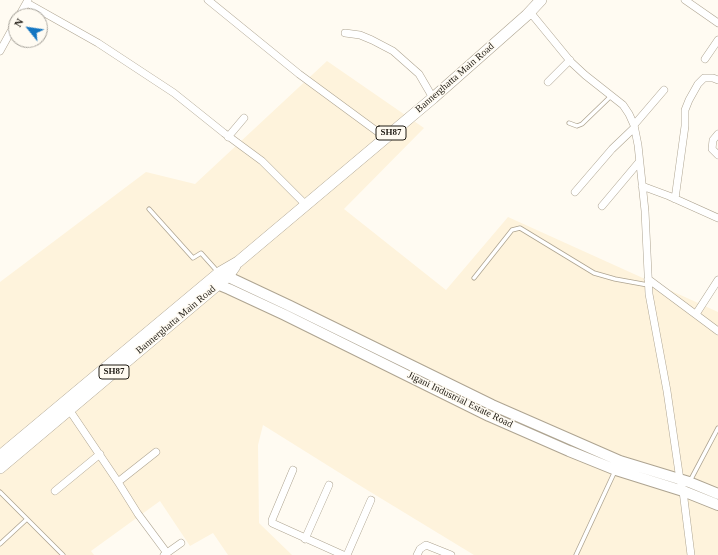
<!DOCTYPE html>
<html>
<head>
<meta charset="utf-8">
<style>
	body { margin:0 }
	#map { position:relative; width:718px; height:555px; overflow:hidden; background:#fffbf2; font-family:Georgia,serif }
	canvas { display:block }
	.north { position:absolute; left:8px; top:8px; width:40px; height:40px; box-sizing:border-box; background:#fffbf2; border:1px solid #a6a29a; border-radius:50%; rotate:300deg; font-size:11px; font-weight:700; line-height:16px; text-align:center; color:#201c15 }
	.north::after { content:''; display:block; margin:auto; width:14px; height:18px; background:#1476c2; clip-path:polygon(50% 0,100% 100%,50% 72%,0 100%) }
</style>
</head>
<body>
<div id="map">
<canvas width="718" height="555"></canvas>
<div class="north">N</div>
</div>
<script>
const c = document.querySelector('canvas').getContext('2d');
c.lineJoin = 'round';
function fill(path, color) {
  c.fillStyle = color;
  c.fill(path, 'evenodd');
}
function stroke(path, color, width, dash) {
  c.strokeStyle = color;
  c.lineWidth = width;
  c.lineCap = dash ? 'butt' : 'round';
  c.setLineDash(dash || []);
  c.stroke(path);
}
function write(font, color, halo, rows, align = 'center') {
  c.font = font + ' Georgia,serif';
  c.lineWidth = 3;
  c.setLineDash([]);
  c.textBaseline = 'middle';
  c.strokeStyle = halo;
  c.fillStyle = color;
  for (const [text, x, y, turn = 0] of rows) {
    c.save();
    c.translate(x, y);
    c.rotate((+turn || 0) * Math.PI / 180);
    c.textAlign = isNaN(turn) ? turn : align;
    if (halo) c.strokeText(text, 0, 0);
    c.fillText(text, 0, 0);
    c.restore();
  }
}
fill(new Path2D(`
	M327,61l97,67 -80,81 102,81 62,-73 210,95v243h-244l-115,-70 -96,-60 -5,20 1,78 33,32h-64l-15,-22 -23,13 -30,-45 -69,50 3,4h-94v-273l146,-110 49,12z`), '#fef3dc');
const lane = new Path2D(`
	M569,123l8,3 5,-2 29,-28
	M149,209l44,49 8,-5 17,19
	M474,278l38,-48 8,-2 74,45 21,6 33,6
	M690,481l28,-53
	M0,492l63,63
	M0,544l27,-25
	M576,555l39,-84`);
const street = new Path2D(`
	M208,0l91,74 87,64
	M685,0l33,23
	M27,3l71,40 76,50 50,40 38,28 44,44
	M530,12l41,50 14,13 38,30 6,9 5,11 4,20 7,66 4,83 18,97 13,89 3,11 8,64
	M19,16l9,-16
	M345,33l15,2 12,5 21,11 26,23 14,24
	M0,51l16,-29
	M705,59l13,-19
	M548,82l22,-22
	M634,125l30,-35
	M718,134l-5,6 -1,9 6,6
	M228,137l16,-19
	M642,186l27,10 49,22
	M575,192l37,-43 22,-21
	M675,199l10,-73v-16l4,-10 9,-16 6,-6h9l5,2
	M602,206l37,-44
	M648,279l70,52
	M696,314l22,-34
	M68,408l50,74 20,32 29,39
	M293,470l-21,50v3l71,32
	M118,482l38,-30
	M55,491l45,-37
	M305,539l24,-54
	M164,555l17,-12
	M347,555l24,-55
	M417,555l3,-6 6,-4 25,10`);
const secondary = new Path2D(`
	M222,274l68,32 202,99 128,56 69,21 29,12
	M212,282l17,7 56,26 204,101 80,35 47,19 67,21 35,14`);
const primary = new Path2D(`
	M0,456l219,-183 19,-11 195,-164 94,-83 14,-15
	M0,468l228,-192 7,-10`);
stroke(lane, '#aea491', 5);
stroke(street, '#aea491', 8);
stroke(secondary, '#aea491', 12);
stroke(primary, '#aea491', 12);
stroke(lane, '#fff', 3.5);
stroke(street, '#fff', 7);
stroke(secondary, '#fff', 10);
stroke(primary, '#fff', 11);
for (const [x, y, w] of [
	[391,133,30],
	[114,372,30]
]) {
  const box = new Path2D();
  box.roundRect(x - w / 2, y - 7, w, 14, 3);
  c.fillStyle = '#fffbf2';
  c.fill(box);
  stroke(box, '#201c15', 1);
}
write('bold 9px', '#201c15', null, [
	["SH87",391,133],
	["SH87",114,372]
]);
write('10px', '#201c15', '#fffbf2', [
	["Bannerghatta Main Road",455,78,-41],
	["Bannerghatta Main Road",176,320,-40],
	["Jigani Industrial Estate Road",460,400,26]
]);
</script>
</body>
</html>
